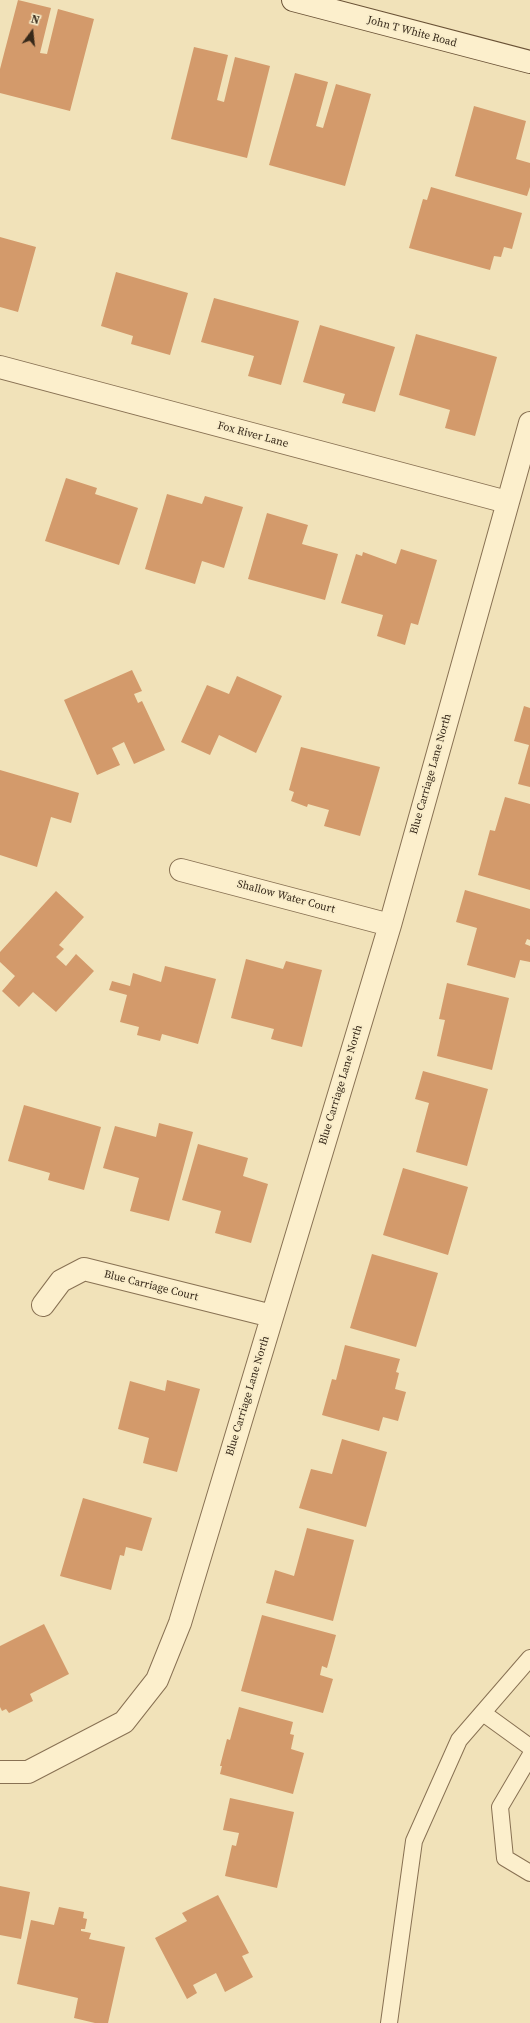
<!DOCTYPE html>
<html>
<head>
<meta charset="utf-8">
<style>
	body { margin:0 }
	#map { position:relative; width:530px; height:2023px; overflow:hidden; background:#f1e2b9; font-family:"Source Serif 4",serif }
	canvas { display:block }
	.north { position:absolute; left:12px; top:12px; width:40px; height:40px; -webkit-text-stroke:3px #f8ecc9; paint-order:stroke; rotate:15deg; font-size:11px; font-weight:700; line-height:16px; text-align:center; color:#362819 }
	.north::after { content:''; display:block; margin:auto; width:14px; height:18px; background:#362819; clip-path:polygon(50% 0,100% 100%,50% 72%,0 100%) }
</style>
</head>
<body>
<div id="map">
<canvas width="530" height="2023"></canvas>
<div class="north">N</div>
</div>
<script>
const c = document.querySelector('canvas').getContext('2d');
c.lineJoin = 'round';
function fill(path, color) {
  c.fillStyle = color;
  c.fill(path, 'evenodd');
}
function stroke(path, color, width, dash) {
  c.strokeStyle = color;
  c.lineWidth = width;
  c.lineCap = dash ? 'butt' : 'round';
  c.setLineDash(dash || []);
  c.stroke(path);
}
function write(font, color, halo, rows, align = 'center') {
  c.font = font + ' "Source Serif 4",serif';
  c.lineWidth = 3.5;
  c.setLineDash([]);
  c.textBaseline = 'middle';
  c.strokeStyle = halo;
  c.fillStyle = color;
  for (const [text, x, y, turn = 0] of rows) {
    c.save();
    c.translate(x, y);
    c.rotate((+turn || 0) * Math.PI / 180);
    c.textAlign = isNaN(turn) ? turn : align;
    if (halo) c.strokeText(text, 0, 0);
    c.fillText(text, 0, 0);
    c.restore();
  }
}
fill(new Path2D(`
	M18,0l33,8 -11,45 7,1 11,-45 36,10 -24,92 -70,-18v-24z
	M194,47l34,8 -11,45 7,2 11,-45 35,9 -23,92 -76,-19z
	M295,73l33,9 -12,44 7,2 13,-44 35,10 -26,92 -76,-21z
	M474,106l52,15 -10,38 14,4v24l-3,9 -72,-20z
	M431,187l91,26 -10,36 -8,-2 -3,10 -7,-1 -4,14 -81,-22 14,-49 4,1z
	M0,237l36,10 -18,65 -18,-5z
	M116,272l72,21 -18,62 -39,-11 2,-8 -32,-10z
	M214,298l85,23 -18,64 -33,-9 6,-20 -53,-14z
	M320,325l75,22 -20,65 -33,-9 3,-9 -42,-12z
	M416,334l81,23 -22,79 -30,-8 5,-18 -51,-15z
	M66,478l31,10 -2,6 43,14 -19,57 -74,-24z
	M167,494l35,10 3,-8 38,11 -19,61 -22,-7 -7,23 -50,-15z
	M267,513l41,12 -6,19 36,10 -13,46 -77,-21z
	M401,549l36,11 -19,65 -7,-2 -6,22 -28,-9 6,-21 -42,-12 15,-49 6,2 1,-4 33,12z
	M132,670l10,21 -8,3 4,9 4,-2 23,49 -31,14 -10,-22 -12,6 8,17 -23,10 -33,-75z
	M237,676l45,20 -26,57 -37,-18 -9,20 -29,-13 26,-57 22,9z
	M524,706l6,2v79l-12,-3 11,-39 -15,-4z
	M301,747l79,20 -20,69 -36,-10 5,-16 -21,-6 -1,3 -16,-6 3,-9 -5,-2z
	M0,770l79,23 -8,30 -20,-6 -14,50 -37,-12z
	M505,797l25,7v86l-52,-15 12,-45 5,1z
	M465,890l65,19v31l-3,-1 -2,5 5,2v16l-10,-2 -5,18 -48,-13 10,-37 -21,-6z
	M56,891l28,26 -25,28 5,4 -8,8 10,9 10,-12 18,17 -38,41 -23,-20 -14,15 -17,-16 13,-15 -15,-14v-10z
	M246,959l37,10 3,-8 36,9 -20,77 -31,-8 3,-10 -43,-11z
	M165,966l51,13 -18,65 -36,-10 -2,7 -23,-6 2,-8 -19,-5 7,-27 -18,-5 3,-9 18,5 3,-13 28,9z
	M447,983l62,15 -17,72 -55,-14 8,-36 -6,-1z
	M423,1071l65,18 -21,77 -51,-14 13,-49 -14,-4z
	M24,1105l77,22 -17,63 -36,-10 2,-7 -42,-12z
	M159,1123l34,9 -24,89 -39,-10 9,-33 -36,-10 12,-42 41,11z
	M198,1144l50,14 -5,18 25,8 -17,59 -36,-10 6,-22 -39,-11z
	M403,1168l65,19 -20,68 -65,-20z
	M372,1254l66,19 -22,74 -66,-19z
	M345,1345l55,14 -4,13 3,1 -4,16 11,3 -8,29 -15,-4 -4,14 -57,-16 10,-36 4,1z
	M167,1380l33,9 -23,83 -34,-9 6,-25 -31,-9 12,-48 35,10z
	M342,1439l45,13 -21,75 -67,-19 12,-39 21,5z
	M83,1498l69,20 -10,33 -16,-4 -2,9 -4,-1 -9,35 -51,-14z
	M307,1528l47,12 -21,81 -67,-18 9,-33 19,6z
	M262,1615l74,20 -9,33 -5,-2 -2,9 13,4 -10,34 -82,-22z
	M44,1624l25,50 -39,20 3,7 -24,12 -3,-4 -4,2 -2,-4v-61z
	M239,1707l54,15 -3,12 4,1 -3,14 13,4 -11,41 -73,-20 2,-8h-2l7,-27 3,1z
	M230,1798l64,14 -17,76 -52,-12 7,-31 4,1 3,-13 -16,-3z
	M0,1886l30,6 -9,47 -21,-4z
	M218,1895l31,58 -7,3 11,21 -28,15 -9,-19 -23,12 4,8 -10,6 -32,-61 32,-17 -5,-8z
	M59,1907l25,5 -1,6 4,1 -2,10h-4v2l10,2 -2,6 36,8 -17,76h-13l-21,-5 4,-20 -61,-14 14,-64 23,5z`), '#d39a6b');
const lane = new Path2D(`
	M483,1713l47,34
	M530,1756l-30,51 5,51 25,15
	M389,2023l25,-182 45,-101 71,-82`);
const street = new Path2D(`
	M0,367l507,135
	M181,870l209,55
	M43,1305l18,-24 23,-12 188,47
	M0,1772h28l96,-50 33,-42 23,-57 210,-698 140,-502`);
const secondary = new Path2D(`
	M293,0l237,62`);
stroke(lane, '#887153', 18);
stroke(street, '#887153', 24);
stroke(secondary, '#6a5236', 24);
stroke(lane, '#fcefcc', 16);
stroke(street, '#fcefcc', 22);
stroke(secondary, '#fcefcc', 22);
write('11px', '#362819', '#f8ecc9', [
	["John T White Road",412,32,15],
	["Fox River Lane",253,435,15],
	["Blue Carriage Lane North",431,774,-74],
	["Shallow Water Court",286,897,15],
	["Blue Carriage Lane North",341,1085,-73],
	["Blue Carriage Court",151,1286,14],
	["Blue Carriage Lane North",248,1396,-73]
]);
</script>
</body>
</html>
